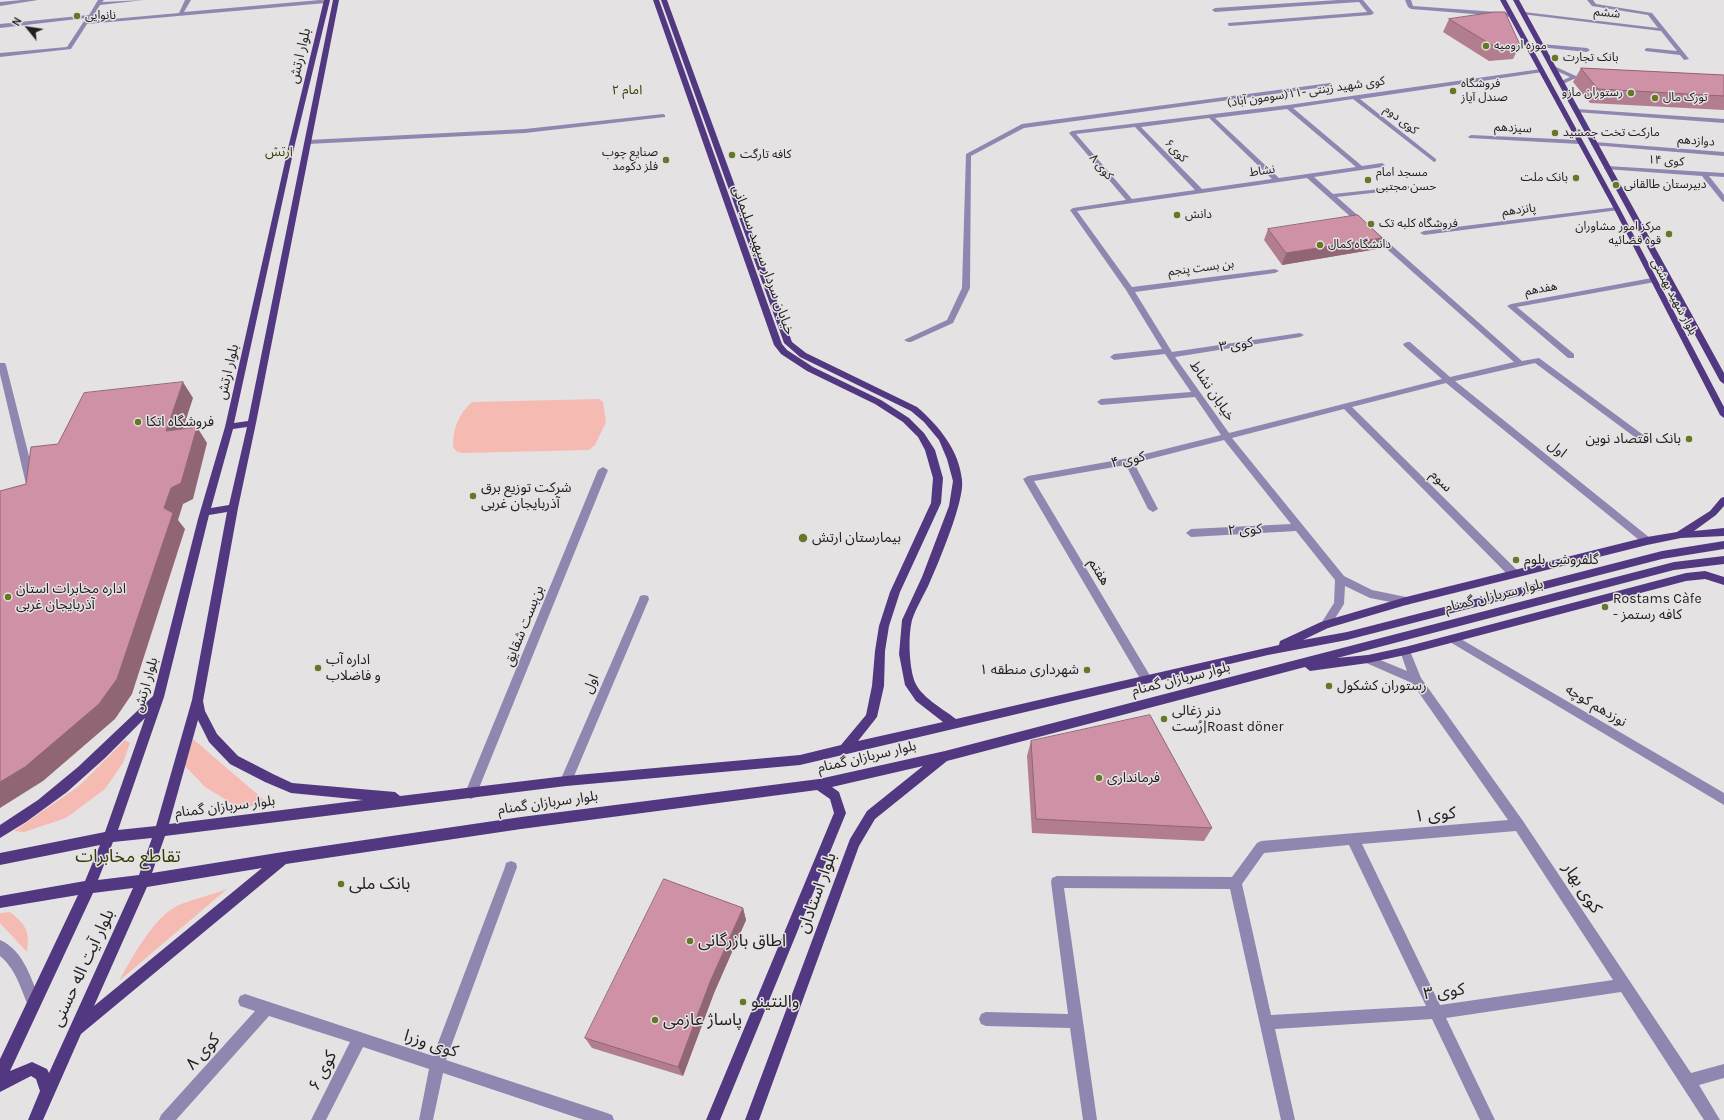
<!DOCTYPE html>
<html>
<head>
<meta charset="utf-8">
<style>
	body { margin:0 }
	#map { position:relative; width:1724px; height:1120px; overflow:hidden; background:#e5e2e4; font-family:Karla,sans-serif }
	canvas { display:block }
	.north { position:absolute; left:8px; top:8px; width:40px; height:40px; -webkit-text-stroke:3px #e5e2e4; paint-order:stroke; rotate:300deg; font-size:11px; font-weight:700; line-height:16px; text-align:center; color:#222122 }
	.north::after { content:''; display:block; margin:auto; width:14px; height:18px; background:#222122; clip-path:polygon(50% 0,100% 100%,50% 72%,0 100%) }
</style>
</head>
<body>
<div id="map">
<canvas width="1724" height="1120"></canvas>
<div class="north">N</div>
</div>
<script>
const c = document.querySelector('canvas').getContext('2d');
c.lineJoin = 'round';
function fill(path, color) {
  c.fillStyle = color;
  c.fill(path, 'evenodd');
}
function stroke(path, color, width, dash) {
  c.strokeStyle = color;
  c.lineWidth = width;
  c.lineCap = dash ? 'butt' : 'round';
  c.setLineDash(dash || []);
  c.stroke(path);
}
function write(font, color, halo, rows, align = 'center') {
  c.font = font + ' Karla,"Noto Sans Arabic",sans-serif';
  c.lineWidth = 3;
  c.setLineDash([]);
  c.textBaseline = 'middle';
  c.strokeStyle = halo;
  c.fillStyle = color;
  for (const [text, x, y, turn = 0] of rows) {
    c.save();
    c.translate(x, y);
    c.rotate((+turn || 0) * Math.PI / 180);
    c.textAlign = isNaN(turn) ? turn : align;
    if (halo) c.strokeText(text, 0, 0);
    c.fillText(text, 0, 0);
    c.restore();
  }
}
fill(new Path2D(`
	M599,399l4,3 3,20 -11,23 -6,5 -126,3 -6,-1 -4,-5c0,-19 5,-32 19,-45z
	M193,739l78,67h-35l-31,-19 -20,-21z
	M125,740l5,3 -7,20 -18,26 -39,29 -42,14 -10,-1 65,-45z
	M227,889l-108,92c13,-23 34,-63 58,-75 15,-7 34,-11 50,-17z
	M10,912c16,13 20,19 17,40l-27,-29v-10z`), '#f5bbb2');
fill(new Path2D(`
	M22,0h16l-38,6v-4z
	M98,0h6l-2,2 42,-2 -44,5 -10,16 89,-8 6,-13h6l-7,12 136,-12 9,1 -3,2 -239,21 -16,25 -71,8v-4l67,-6 19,-29 -86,10v-4l89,-9z
	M1338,0h25l11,13 -3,2 -141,11 -2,-1v-2l139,-11 -8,-10 -144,10 -3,-2 3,-2z
	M1405,0h6l2,6 98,7 3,2 -3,2 -100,-8 -3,-2z
	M1587,0h6l3,4 56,9 37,46 -5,1 -4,-5 -35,-4v-2l2,-1 30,3 -16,-20 -140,-17 3,-2 134,16 -10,-13 -56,-9z
	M1541,44l46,4 3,2 -3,2 -48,-5 -1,-1z
	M1550,66h4l24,11 -15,7h-4v-2l11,-5 -20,-9z
	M1541,69l3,2 -1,1 -183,27 76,60v2l-2,1 -81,-63 -60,9 69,58 20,-3 3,2 -3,2 -68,10 19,17 76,-8v2l-2,1 -70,8 185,164 17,-3 107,79 1,2 -1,2h-6l-105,-78 -80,18 195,157 2,3 -2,3h-6l-198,-161 -94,24 166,164 1,3 -1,3h-8l-166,-168 -112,29 112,138 28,14 34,7 4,1 1,3 -1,3 -4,1 -36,-7 -25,-12 -1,18 -15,24h-8l-1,-3 14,-22 1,-23 -39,-49 -105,6 -5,-4 5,-4 100,-5 -67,-84 -90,23 24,46 -5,3 -5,-3 -22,-44 -92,16 118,198 -2,3 -4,2 -4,-2 -119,-203 5,-3 101,-18 92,-23 -26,-38 -94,8 -4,-3 4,-3 90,-7 -26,-38 -51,6 -4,-3 4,-3 48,-5 -36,-59 -56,-80 3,-2 53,-8 -57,-67 3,-2 216,-26zM1287,109l69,58 -77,11 -64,-60zM1209,118l63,61 -70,10 -61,-62zM1135,127l60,63 -63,9 -56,-65zM1307,178l207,184 -64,15 -40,-35h-3l-4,2 1,2 38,33 -213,54 -54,-76 125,-20 4,-2 -4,-2 -128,19 -37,-60 140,-19 4,-2 -4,-2 -143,18 -55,-76z
	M1330,83l2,1v2l-308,42 -53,28 -1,132 -17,35 -42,19h-3l-4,-2 43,-20 15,-32 4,-134 56,-30z
	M1577,109l147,10v4l-149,-11v-2z
	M663,114l2,1v2l-140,16 -217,11 -3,-2 3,-2 217,-11z
	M1471,135l108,5 3,2 -3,2 -110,-6 -1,-1z
	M1594,142l130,10v4l-132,-11 -1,-1z
	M1607,166l117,7v4l-15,-1 15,19v7l-2,-1 -20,-25 -97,-7 -1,-1z
	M1617,207l3,2 -1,1 -195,25 -4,-2 4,-2z
	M1652,278l4,2 -1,2 -138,25 57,47v4h-6l-61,-52 4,-2z
	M0,363h5l1,2 30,119 -5,3 -5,-3 -26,-110z
	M603,467l5,3 -131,323 -2,4 -4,2 -4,-2 -2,-4 133,-323z
	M644,595l4,1 1,3 -77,182 -2,4 -4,1 -4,-1 -2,-4 79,-182 1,-3z
	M1454,635l270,158v12l-274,-163 -1,-3 1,-3z
	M1405,647l4,1 1,3 11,27 102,143 168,252 33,-9v14l-25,7 21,35h-16l-83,-128 -175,26 49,102h-15l-48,-101 -157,10 20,91h-14l-51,-231 -166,-1 33,232h-14l-13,-92 -84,-2 -5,-2 -2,-5 2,-5 5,-2 82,2 -17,-132 1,-4 5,-2 175,1 25,-34 4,-2 247,-21 -96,-137 -48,-21 -1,-3 1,-3 4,-1 39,16 -7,-20 1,-3zM1516,831l97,149 -173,25 -78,-161zM1349,845l77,161 -155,9 -29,-131 22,-31z
	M511,861l5,2 1,4 -71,193 161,53 5,2 2,5h-30l-141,-47 -10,47h-14l10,-51 -66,-22 -37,73h-15l39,-78 -81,-26 -93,104h-17l2,-5 94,-104 -15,-5 -2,-5 2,-5 5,-2 188,62 72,-189 1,-4z
	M0,940c24,10 32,41 41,63l-2,5 -5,2 -5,-2c-8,-19 -13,-39 -29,-52z`), '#9186b0');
fill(new Path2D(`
	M324,0h6l-35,144 -61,279 14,-2 85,-421h6l-83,423 -18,85 -35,193 2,10 12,23 21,22 35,18 19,9 103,9 5,4 166,-20 234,-21 41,-10 25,-30 6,-29 3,-35 4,-25 11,-34 41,-89 2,-25 -8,-28 -7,-13 -15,-15 -28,-18 -68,-33 -26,-17 -7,-9 -121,-345h6l123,344 5,6 26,17 68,33 28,18 15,15 11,17 8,28 -2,25 -41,89 -11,34 -4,25 -1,35 -7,31 -19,24 85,-19 -27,-21 -11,-16 -6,-31 3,-34 20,-43 27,-71 4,-25 -6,-22 -8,-19 -15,-18 -13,-11 -111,-54 -16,-14 -123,-343h6l125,342 14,11 111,54c22,19 42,43 45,73 3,20 -24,84 -33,104 -5,11 -13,24 -17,36 -4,16 -3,44 2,60 6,17 28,28 42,39l323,-74 1,-4 41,-19 85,-25 241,-60 30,-5 33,-21 11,-13 3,-1v9l-8,9 -22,16 30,-3v8l-43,2 -34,7 -241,60 -78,23 -25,12 44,-8 315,-81 62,-10v8l-62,10 -315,81 -79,15 -468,110 -234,21 -401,50 -13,37 131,-21 238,-35 298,-38 126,-28 729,-189 50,-6v8l-50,6 -337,88 31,-3 37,-8 281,-74 19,-2 19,6v8l-19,-6 -19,2 -281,74 -37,8 -58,8 -5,-4 -358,94 -72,58 -16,27 -100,274h-14l105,-281 17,-28 56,-45 -91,21 7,5 7,21 -126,307h-14l128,-307 -4,-14 -13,-9 -296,39 -235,35 -205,170 -38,86h-15l12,-29 -4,-12 -5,-3 -31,16v-33l78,-164 -78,13v-12l85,-15 15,-36 -100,20v-12l105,-21 40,-114 -40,40 -38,34 -41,30 -26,16v-13l38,-25 40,-33 75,-71 45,-177 27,-92 64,-283zM247,427l-18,78 -18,3 22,-79zM227,512l-35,188 -36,126 -38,4 46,-133 45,-182zM198,720l11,22 21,22 35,18 26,11 72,7 -194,24zM152,838l-13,37 -41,5 15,-38zM262,868l-168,138 53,-119zM133,888l-84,185 -2,-4 -15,-7 -22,9 83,-178z
	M1500,0h6l114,209 104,198v11l-4,-3 -106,-206z
	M1513,0h6l205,373v11l-4,-3z`), '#513880');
fill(new Path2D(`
	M1449,19l71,26 -7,14 -24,2 -46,-29z
	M1581,68l143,7v35l-134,-7 -17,-21z
	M1268,229l109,20 -95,16 -18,-25z
	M1031,741l181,87 -8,13 -172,-8 -5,-77z
	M743,908l3,12 -32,73 -31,83 -91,-28 -7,-10z`), '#b27d8e');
fill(new Path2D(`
	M1382,238l-5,11 -95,16 4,-12z
	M183,382l10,16 -16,49 -11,-16z
	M197,427l10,16 -14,56 -10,5 -5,16 7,9 -53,165 -17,25 -72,62 -43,27v-26l164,-274 7,-20z
	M743,908l3,12 -32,73 -31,83 -5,-9 32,-85z`), '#916674');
const building = new Path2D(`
	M1495,12h10l15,33 -25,2 -46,-28z
	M1581,68l143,7v21l-126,-7z
	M1358,215l24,23 -96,15 -18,-24z
	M183,382l-17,49 31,-4 -16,56 -10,5 -7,20 9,5 -56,166 -18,25 -74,63 -25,15v-291l26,-7 5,-37 27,-3 26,-51z
	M1150,715l62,113 -176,-9 -5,-78z
	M664,879l79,29 -33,74 -32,85 -93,-29z`);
fill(building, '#cf91a5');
stroke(building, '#916674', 1);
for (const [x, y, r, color] of [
	[77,16,4,"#667725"],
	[1486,46,4,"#667725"],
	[1555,58,4,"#667725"],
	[1453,91,4,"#667725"],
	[1631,93,4,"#667725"],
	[1655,98,4,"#667725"],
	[1555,133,4,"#667725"],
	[732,155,4,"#667725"],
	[666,160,4,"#667725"],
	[1576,178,4,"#667725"],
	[1368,180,4,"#667725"],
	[1616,185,4,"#667725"],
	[1177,215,4,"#667725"],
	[1371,224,4,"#667725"],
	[1669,234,4,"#667725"],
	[1320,245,4,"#667725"],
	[138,422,4,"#667725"],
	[1689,439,4,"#667725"],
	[473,496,4,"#667725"],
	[803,538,5,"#667725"],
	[1516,560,4,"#667725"],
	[8,597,4,"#667725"],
	[1605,607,4,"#667725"],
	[318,668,4,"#667725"],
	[1087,670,4,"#667725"],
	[1329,686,4,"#667725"],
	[1164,719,4,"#667725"],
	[1099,778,4,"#667725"],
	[341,884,4,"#667725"],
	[690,941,4,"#667725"],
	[743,1002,4,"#667725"],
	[655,1020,4,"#667725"]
]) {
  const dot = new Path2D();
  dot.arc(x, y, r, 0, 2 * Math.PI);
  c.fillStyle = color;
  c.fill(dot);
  stroke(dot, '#e5e2e4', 1.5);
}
write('12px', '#222122', '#e5e2e4', [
	["ششم",1607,13,6],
	["کوی شهید زینتی -۱۱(سومون آباد)",1306,92,-8],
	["کوی دوم",1401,120,38],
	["سیزدهم",1513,128,3],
	["دوازدهم",1696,141,4],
	["کوی۶",1176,151,46],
	["کوی ۱۴",1666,161,4],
	["کوی ۸",1101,167,50],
	["نشاط",1262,171,-8],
	["پانزدهم",1519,210,-7],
	["بن بست پنجم",1201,268,-7],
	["هفدهم",1541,289,-10],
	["بلوار شهید بهشتی",1674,297,62]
]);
write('12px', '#222122', '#e5e2e4', [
	["نانوایی",85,16],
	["موزه ارومیه",1494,46],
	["بانک تجارت",1563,58],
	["فروشگاه",1461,84],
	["صندل آیاز",1461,98],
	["رستوران مازو",1623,93,"right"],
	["تورک مال",1663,98],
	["مارکت تخت جمشید",1563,133],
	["صنایع چوب",658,153,"right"],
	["فلز دکومد",658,167,"right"],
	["کافه تارگت",740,155],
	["مسجد امام",1376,173],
	["حسن مجتبی",1376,187],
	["بانک ملت",1568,178,"right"],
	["دبیرستان طالقانی",1624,185],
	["دانش",1185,215],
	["فروشگاه کلبه تک",1379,224],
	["مرکز امور مشاوران",1661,227,"right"],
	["قوه قضائیه",1661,241,"right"],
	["دانشگاه کمال",1328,245]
], 'left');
write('13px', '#333e02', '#e5e2e4', [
	["امام ۲",627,90],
	["ارتش",279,152]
]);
write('14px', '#222122', '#e5e2e4', [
	["بلوار ارتش",300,56,-77],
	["خیابان سردار سپهبد سلیمانی",763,260,70],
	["کوی ۳",1236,345,-9],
	["بلوار ارتش",228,372,-77],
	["خیابان نشاط",1212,391,56],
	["اول",1557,449,39],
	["کوی ۴",1128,460,-12],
	["سوم",1441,481,45],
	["کوی ۲",1245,530,-3],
	["هفتم",1099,572,59],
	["بلوار سربازان گمنام",1494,596,-14],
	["بن‌بست شقایق",524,626,-68],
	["بلوار سربازان گمنام",1181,679,-14],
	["اول",591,684,-67],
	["بلوار ارتش",146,685,-74],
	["نوزدهم کوچه",1596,706,31],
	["بلوار سربازان گمنام",867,757,-13],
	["بلوار سربازان گمنام",548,803,-8],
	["بلوار سربازان گمنام",225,807,-7]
]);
write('14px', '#222122', '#e5e2e4', [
	["فروشگاه اتکا",146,422],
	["بانک اقتصاد نوین",1681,439,"right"],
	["شرکت توزیع برق",481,488],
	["آذربایجان غربی",481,504],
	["بیمارستان ارتش",812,538],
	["گلفروشی بلوم",1524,560],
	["اداره مخابرات استان",16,589],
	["آذربایجان غربی",16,605],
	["Rostams Càfe",1613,599],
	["- کافه رستمز",1613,615],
	["اداره آب",326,660],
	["و فاضلاب",326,676],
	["شهرداری منطقه ۱",1079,670,"right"],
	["رستوران کشکول",1337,686],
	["دنر زغالی",1172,711],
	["رُست|Roast döner",1172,727],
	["فرمانداری",1107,778]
], 'left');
write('17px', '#222122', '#e5e2e4', [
	["کوی ۱",1435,815,-5],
	["کوی بهار",1582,888,57],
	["بلوار استادان",817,893,-70],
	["بلوار آیت اله حسنی",83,968,-65],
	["کوی ۳",1444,992,-7],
	["کوی وزرا",431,1044,18],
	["کوی ۸",203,1052,-48],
	["کوی ۶",323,1071,-63]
]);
write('17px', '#222122', '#e5e2e4', [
	["بانک ملى",349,884],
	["اطاق بازرگانی",698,941],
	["والنتینو",751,1002],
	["پاساژ عازمی",663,1020]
], 'left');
write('18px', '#333e02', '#e5e2e4', [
	["تقاطع مخابرات",128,857]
]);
</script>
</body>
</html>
